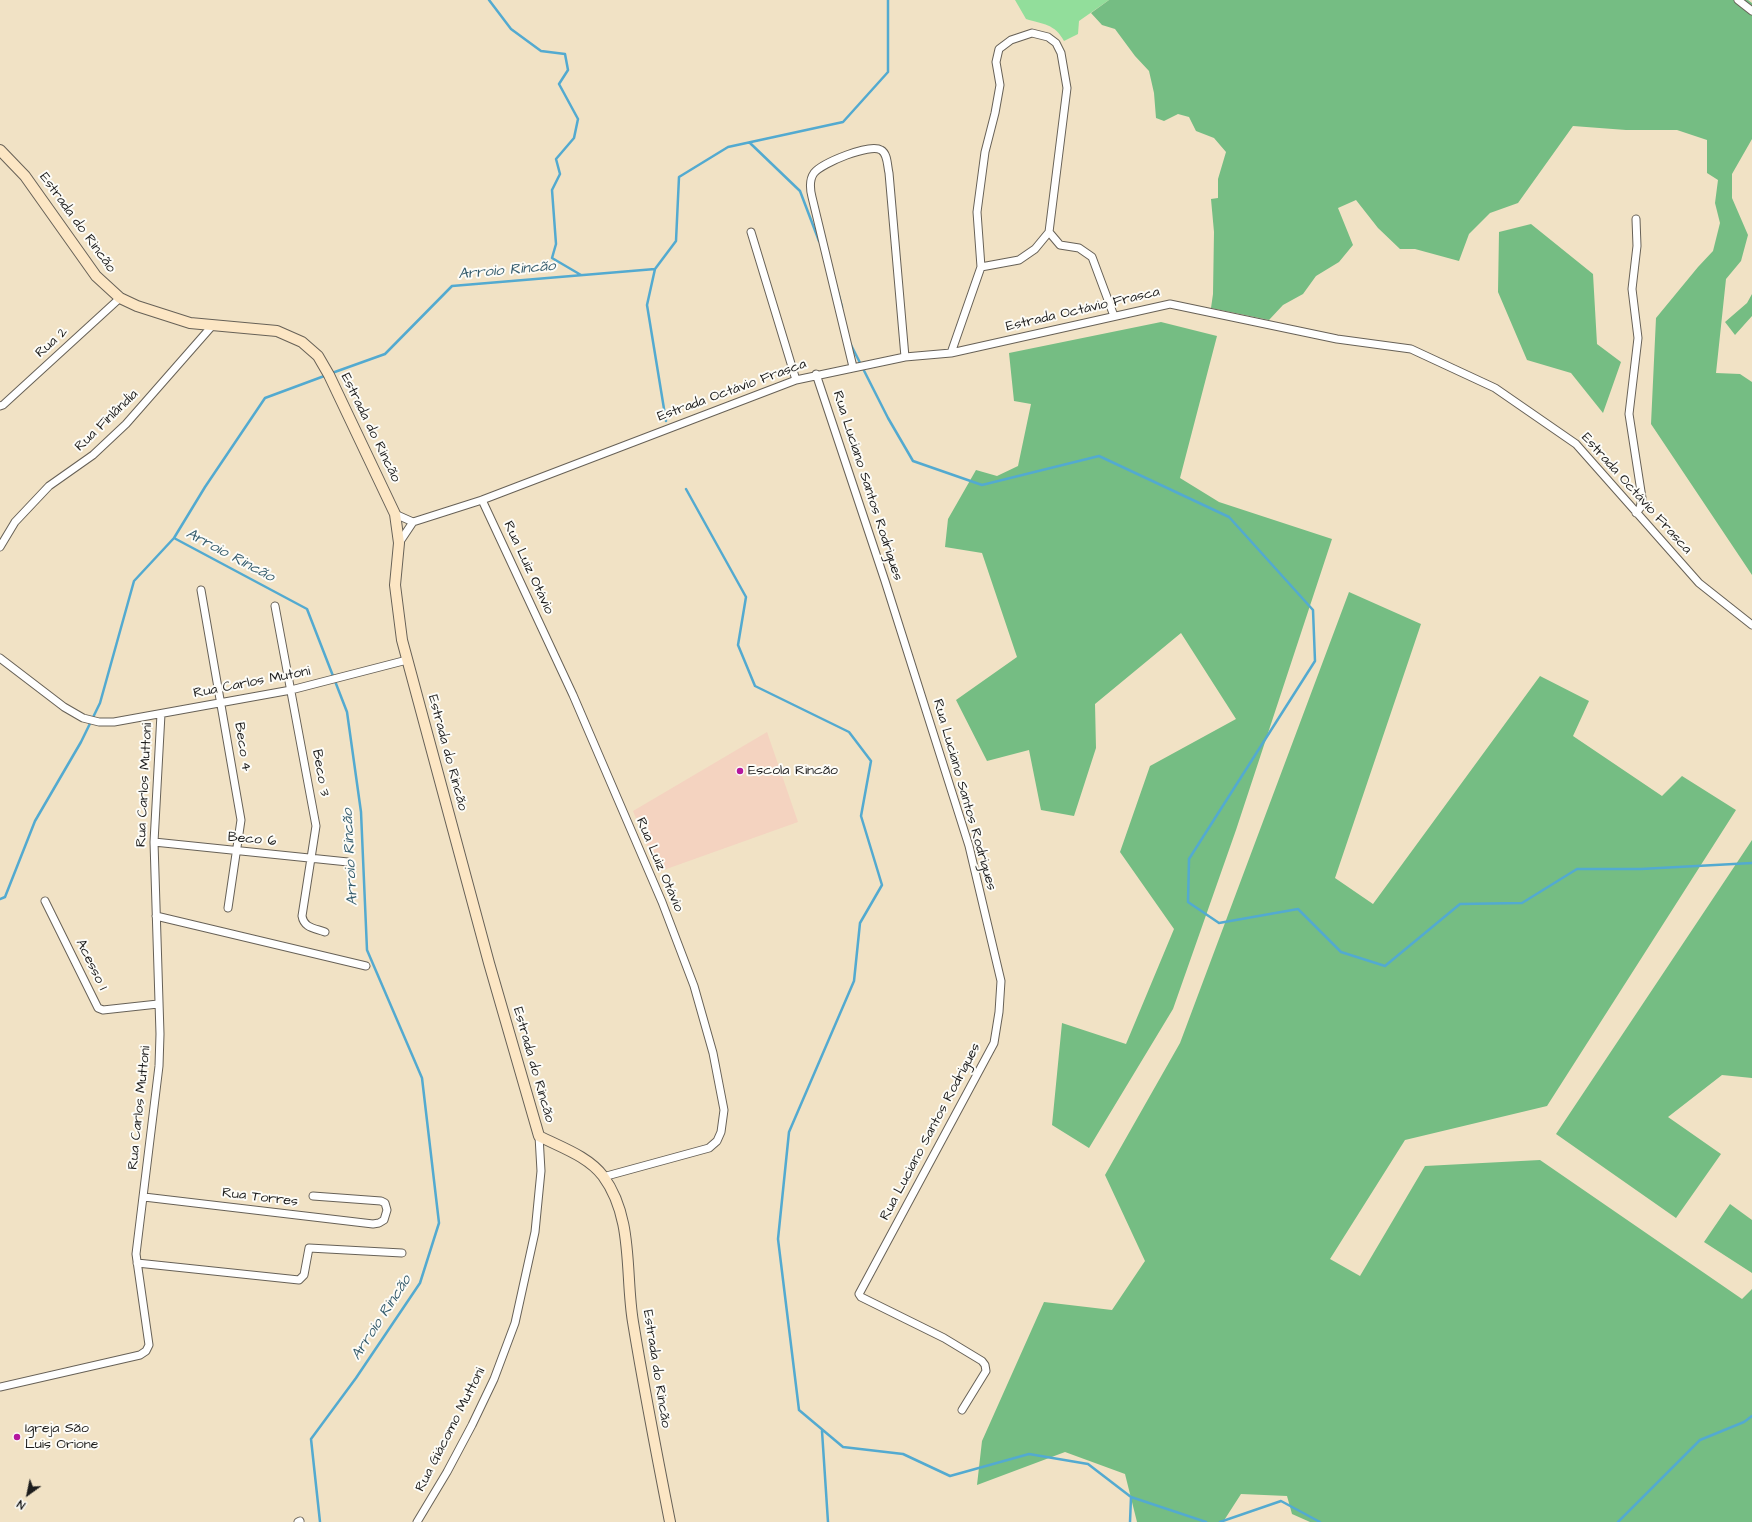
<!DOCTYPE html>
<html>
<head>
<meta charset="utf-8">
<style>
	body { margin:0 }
	#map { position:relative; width:1752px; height:1522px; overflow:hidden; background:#f1e2c5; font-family:"Architects Daughter",sans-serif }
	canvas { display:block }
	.north { position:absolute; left:8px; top:1474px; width:40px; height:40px; -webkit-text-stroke:3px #fdfcf7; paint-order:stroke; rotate:213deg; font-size:11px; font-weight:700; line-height:16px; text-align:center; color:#1c1c1c }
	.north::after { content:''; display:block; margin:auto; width:14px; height:18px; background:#1c1c1c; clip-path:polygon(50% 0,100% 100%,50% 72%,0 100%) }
</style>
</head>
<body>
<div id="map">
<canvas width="1752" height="1522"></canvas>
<div class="north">N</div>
</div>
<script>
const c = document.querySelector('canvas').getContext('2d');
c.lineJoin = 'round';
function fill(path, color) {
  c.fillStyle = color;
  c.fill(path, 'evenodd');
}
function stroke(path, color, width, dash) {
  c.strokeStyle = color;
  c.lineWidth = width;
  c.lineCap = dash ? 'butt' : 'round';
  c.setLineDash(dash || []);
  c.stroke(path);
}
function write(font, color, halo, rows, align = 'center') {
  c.font = font + ' "Architects Daughter",sans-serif';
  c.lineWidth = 4;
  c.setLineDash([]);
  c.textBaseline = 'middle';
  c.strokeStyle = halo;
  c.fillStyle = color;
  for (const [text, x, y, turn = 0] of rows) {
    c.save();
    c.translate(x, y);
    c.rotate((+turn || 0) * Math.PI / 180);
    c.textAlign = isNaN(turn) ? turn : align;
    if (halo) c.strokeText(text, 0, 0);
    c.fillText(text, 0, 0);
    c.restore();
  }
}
fill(new Path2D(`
	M767,732l31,90 -140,50 -25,-61z`), '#f4d3c0');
fill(new Path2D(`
	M1015,0h94l-30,21 -1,13 -14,7c-9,-17 -21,-17 -38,-22z`), '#92de9b');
fill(new Path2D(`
	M1109,0h639l4,3v136l-20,35v24l16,37 -7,26 -15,18 -10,94 24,1 12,8v193l-101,-151 5,-106 42,-51 15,-16 7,-28 -5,-20 3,-23 -11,-7v-33l-30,-10h-51l-53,-4 -55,77 -28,10 -21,21 -10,27 -44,-12h-15l-22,-21 -22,-28 -18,8 15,37 -14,17 -23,14 -13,18 -20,11 -14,15 -58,-12 2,-14 1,-62 -3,-33 7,-1v-19l8,-27 -12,-14 -18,-7 -7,-14 -11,-3 -14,7 -8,-3 -2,-25 -5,-22 -14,-15 -20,-27 -13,-4 -11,-12z
	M1531,224l62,50 4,70 24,18 -18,51 -32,-40 -44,-13 -29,-68 1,-60z
	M1752,294v22l-17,19 -10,-13 22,-19z
	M1161,322l56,14 -37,142 39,24 113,37 -96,291 -63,179 -84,139 -37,-23 10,-102 64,21 48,-115 -54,-77 30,-86 86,-47 -55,-86 -86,71 1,44 -22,68 -33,-6 -12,-60 -42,11 -31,-61 61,-43 -35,-104 -37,-6 3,-28 28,-49 21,6 21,-10 13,-62 -17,-3 -5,-48z
	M1349,592l72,32 -86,254 38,26 167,-228 49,25 -16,35 89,60 20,-20 54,34 -189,296 -142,34 -75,119 30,17 65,-110 115,-6 202,139 10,-10v233h-442l-18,-8 -5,-18 -46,-2 -18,28h-86l-12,-48 -60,-22 -88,33 5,-44 62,-139 68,8 33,-49 -40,-86 75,-132z
	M1752,840v238l-30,-3 -54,42 53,37 -45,64 -120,-84z
	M1730,1204l22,16v53l-48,-31z`), '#75bd83');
stroke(new Path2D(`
	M489,0l22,29 30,22 24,3 3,16 -9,14 19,35 -4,19 -18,21 4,15 -8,16 4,54 -4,14 29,17
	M750,143l50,48 19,50
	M655,269l-8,36 19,116
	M836,285l6,22
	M850,343l38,75 25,43 69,24 117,-29 130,61 84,93 2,51 -126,198 -1,43 31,21 79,-14 43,43 44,14 75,-62 62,-1 55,-34h64l111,-6
	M332,373l53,-19 67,-68 203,-17 21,-28 3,-64 49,-30 115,-25 45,-50v-72
	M686,489l60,108 -8,48 17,41 94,46 22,29 -10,55 21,69 -22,38 -6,58 -65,151 -11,107 21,171 44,37 60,7 47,22 79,-22 59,10 43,33 75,25
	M0,899l5,-2 30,-76 46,-79 19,-39 34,-122 40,-43
	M822,1431l6,91
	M320,1522l-9,-83 45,-61 64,-95 19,-60 -17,-145 -55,-128 -6,-138 -14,-100 -40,-103 -133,-71 31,-51 60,-89 62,-23
	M1130,1522l1,-25
	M1220,1522l61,-21 39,21
	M1618,1522l82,-82 44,-18 8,-6`), '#53aad0', 2.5);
const street = new Path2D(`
	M1738,0l14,11
	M751,232l45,148
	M981,267l38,-7 16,-11 14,-17
	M951,353l30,-86 -4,-55 8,-60 10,-39 5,-28 -4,-23 3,-13 12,-9 21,-7 16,4 8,6 5,10 6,35 -18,144 11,13 19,3 13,9 22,59
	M853,367l-41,-170c-2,-8 -3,-17 2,-24 8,-10 56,-30 67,-23 7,4 6,15 8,23l16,184
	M816,374l69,207 84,265 32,135 -2,31 -5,31 -135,251 2,3 83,41 38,23 3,4 1,6 -24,39
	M0,406l3,-1 117,-107
	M482,500l91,195 89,207 32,84 19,67 11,57 -3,22 -4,9 -8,7 -106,29
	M1636,513l4,-5 2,-10 -13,-84 9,-76 -6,-49 5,-43 -1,-27
	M395,514l18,8 69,-22 314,-120 109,-23 46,-4 219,-49 167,35 74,10 84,39 81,56 123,139 53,42
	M399,543l14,-21
	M0,547l15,-25 34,-36 44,-31 33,-31 86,-98
	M201,590l40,230 -13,88
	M275,606l41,220 -14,90c2,12 12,12 23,16
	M0,658l64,49 19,11 16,4h15l177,-32 116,-30
	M154,842l194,20
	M45,901l53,107 5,2 55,-6
	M156,916l210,50
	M144,1197l229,27 6,-1 5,-3 3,-10 -2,-7 -4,-2 -68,-5
	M137,1263l162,17 5,-5 5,-27 93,5
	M0,1387l140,-32 6,-4 3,-6 -13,-91 23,-188 1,-32 -6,-192 7,-128
	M298,1522l2,-1
	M417,1522l30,-50 25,-47 22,-46 21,-56 20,-91 6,-61 -2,-35`);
const secondary = new Path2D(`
	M0,150l25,26 71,100 24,22 17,8 53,17 87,8 25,11 16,14 11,19 66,139 4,29 -4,42 7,55 87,323 50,173c21,11 49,20 64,40 31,42 22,98 30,146 11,67 24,134 37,200`);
stroke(street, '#676157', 9);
stroke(secondary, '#676157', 12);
stroke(street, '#fff', 7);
stroke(secondary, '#fce6c4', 10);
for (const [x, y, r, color] of [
	[740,771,4,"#b5179e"],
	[17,1437,4,"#b5179e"]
]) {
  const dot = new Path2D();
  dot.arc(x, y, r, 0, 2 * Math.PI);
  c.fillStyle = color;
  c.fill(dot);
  stroke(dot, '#fdfcf7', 1.5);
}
write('14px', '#1c1c1c', '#fdfcf7', [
	["Estrada do Rincão",77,223,54],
	["Estrada Octávio Frasca",1083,310,-13],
	["Rua 2",52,343,-42],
	["Estrada Octávio Frasca",732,391,-20],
	["Rua Finlândia",107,421,-44],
	["Estrada do Rincão",370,428,64],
	["Rua Luciano Santos Rodrigues",867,486,72],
	["Estrada Octávio Frasca",1636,494,48],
	["Rua Luiz Otávio",528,568,65],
	["Rua Carlos Mutoni",252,683,-11],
	["Beco 4",242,747,81],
	["Estrada do Rincão",447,753,75],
	["Beco 3",320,773,80],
	["Rua Carlos Muttoni",145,785,-87],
	["Rua Luciano Santos Rodrigues",964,795,74],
	["Beco 6",252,840,5],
	["Rua Luiz Otávio",659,865,67],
	["Acesso 1",91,965,64],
	["Estrada do Rincão",533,1065,74],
	["Rua Carlos Muttoni",140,1108,-84],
	["Rua Luciano Santos Rodrigues",931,1132,-62],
	["Rua Torres",260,1198,7],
	["Estrada do Rincão",656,1369,81],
	["Rua Giácomo Muttoni",451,1430,-63]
]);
write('14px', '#1c1c1c', '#fdfcf7', [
	["Escola Rincão",748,771],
	["Igreja São",25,1429],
	["Luis Orione",25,1445]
], 'left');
write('italic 15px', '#355c6d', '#fdfcf7', [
	["Arroio Rincão",507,271,-5],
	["Arroio Rincão",230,556,28],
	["Arroio Rincão",351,857,-93],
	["Arroio Rincão",382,1318,-57]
]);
</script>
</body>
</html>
